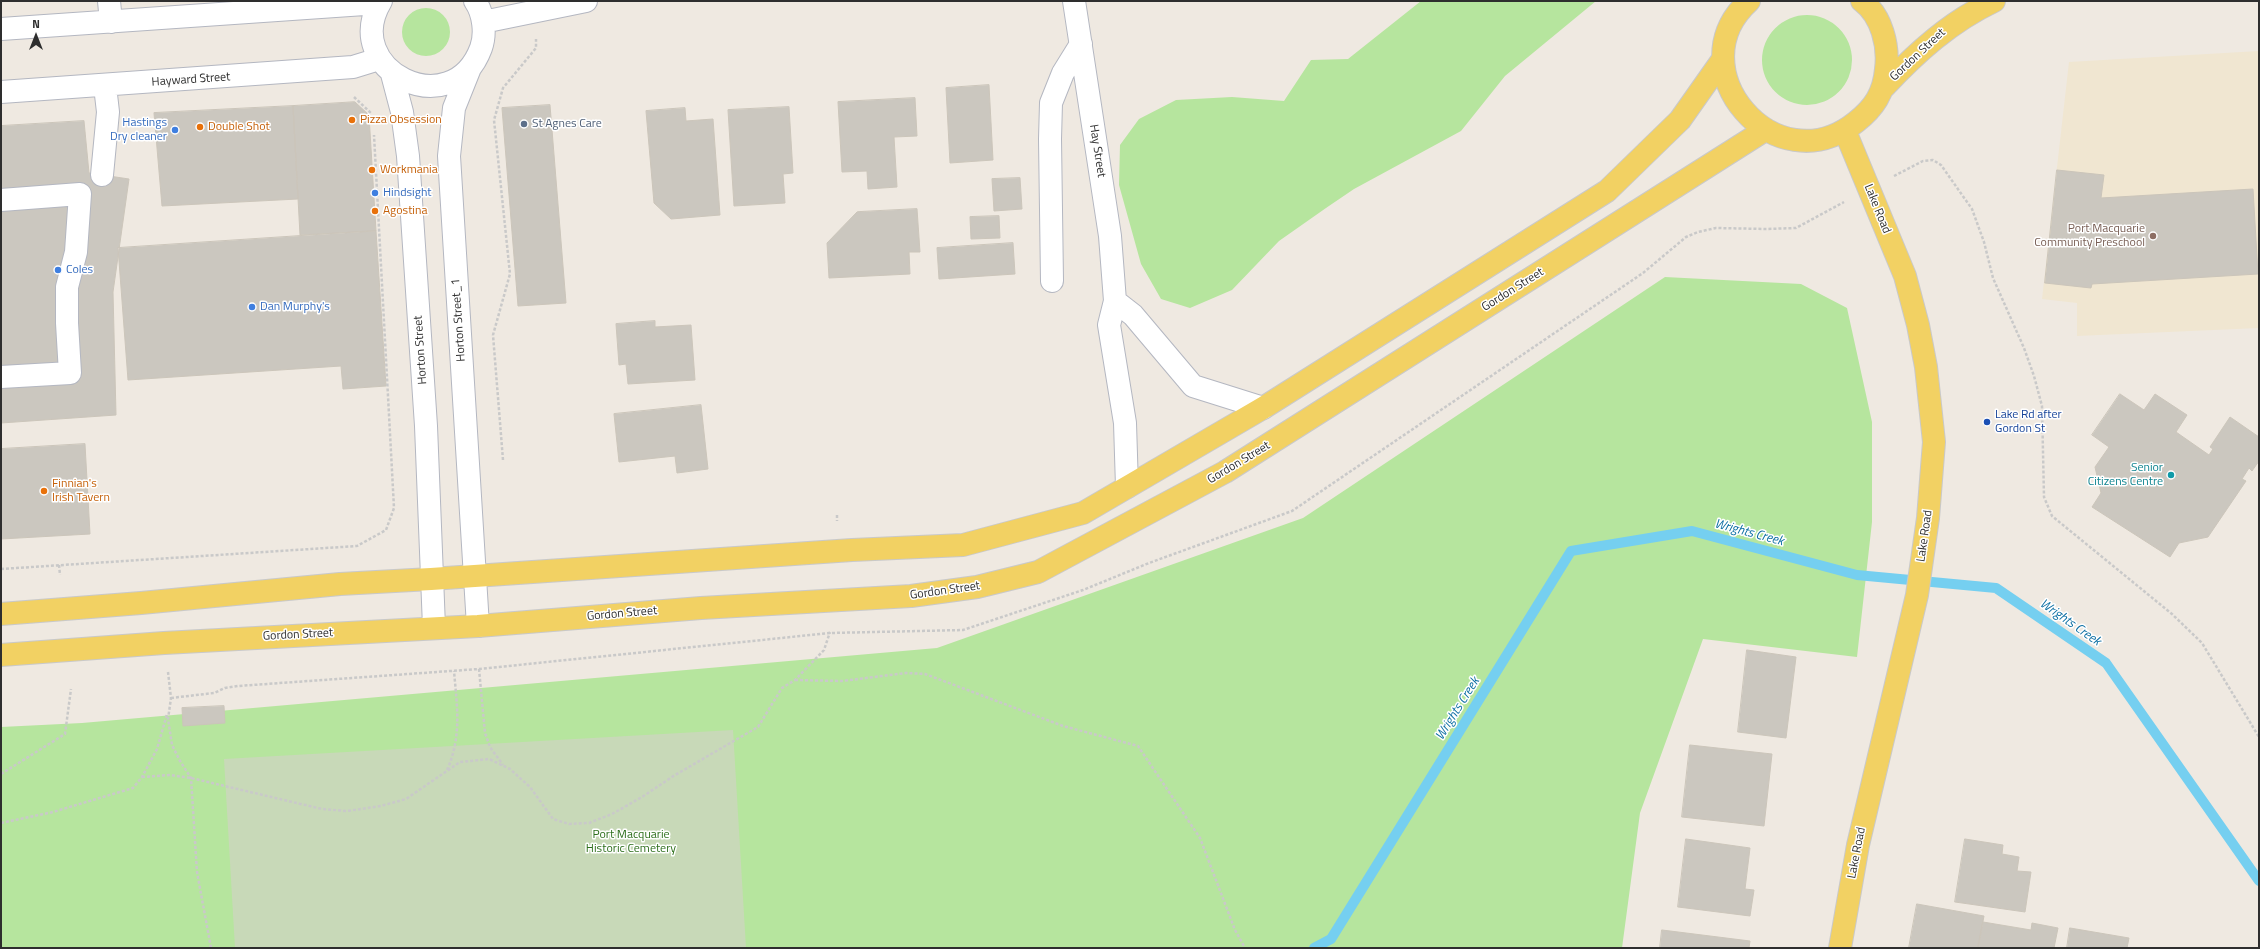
<!DOCTYPE html>
<html>
<head>
<meta charset="utf-8">
<style>
	body { margin:0 }
	#map { position:relative; width:2260px; height:949px; overflow:hidden; background:#efe9e1; font-family:"Titillium Web",sans-serif }
	canvas { display:block }
	.frame { position:absolute; inset:0; border:2px solid #2e2e2e; pointer-events:none }
	.north { position:absolute; left:16px; top:16px; width:40px; height:40px; -webkit-text-stroke:3px #fff; paint-order:stroke; rotate:0deg; font-size:11px; font-weight:700; line-height:16px; text-align:center; color:#2e2e2e }
	.north::after { content:''; display:block; margin:auto; width:14px; height:18px; background:#2e2e2e; clip-path:polygon(50% 0,100% 100%,50% 72%,0 100%) }
</style>
</head>
<body>
<div id="map">
<canvas width="2260" height="949"></canvas>
<div class="frame"></div>
<div class="north">N</div>
</div>
<script>
const c = document.querySelector('canvas').getContext('2d');
c.lineJoin = 'round';
function fill(path, color) {
  c.fillStyle = color;
  c.fill(path, 'evenodd');
}
function stroke(path, color, width, dash) {
  c.strokeStyle = color;
  c.lineWidth = width;
  c.lineCap = dash ? 'butt' : 'round';
  c.setLineDash(dash || []);
  c.stroke(path);
}
function write(font, color, halo, rows, align = 'center') {
  c.font = font + ' "Titillium Web",sans-serif';
  c.lineWidth = 3;
  c.setLineDash([]);
  c.textBaseline = 'middle';
  c.strokeStyle = halo;
  c.fillStyle = color;
  for (const [text, x, y, turn = 0] of rows) {
    c.save();
    c.translate(x, y);
    c.rotate((+turn || 0) * Math.PI / 180);
    c.textAlign = isNaN(turn) ? turn : align;
    if (halo) c.strokeText(text, 0, 0);
    c.fillText(text, 0, 0);
    c.restore();
  }
}
fill(new Path2D(`
	M2259,51v277l-182,8v-33l-35,-4 27,-237z`), '#f0e6d1');
fill(new Path2D(`
	M1421,1h175l-91,75 -44,55 -107,58 -28,19 -47,33 -47,49 -42,18 -29,-9 -20,-35 -22,-79 1,-40 19,-26 37,-19 56,-3 52,4 27,-41 37,-1z
	M402 32a24 24 0 1 1 48 0a24 24 0 1 1-48 0Z
	M1762 60a45 45 0 1 1 90 0a45 45 0 1 1-90 0Z
	M1665,277l136,7 46,24 25,114v100l-15,135 -154,-18 -63,174 -18,135h-1621v-221l81,-4 855,-75 366,-130z`), '#b6e59e');
fill(new Path2D(`
	M733,730l13,218h-511l-11,-189z`), '#c8d9b8');
stroke(new Path2D(`
	M1314,948l17,-9 240,-388 121,-20 165,44 139,13 110,75 153,218`), '#75cff0', 10);
const building = new Path2D(`
	M989,85l4,75 -43,3 -4,-75z
	M915,98l2,38 -23,1 3,50 -29,2 -1,-18 -25,1 -4,-70z
	M355,102l14,13 7,116 -76,4 -7,-129z
	M550,105l16,198 -48,3 -16,-198z
	M293,106l5,93 -136,7 -8,-93z
	M789,107l4,66 -10,1 2,29 -51,3 -6,-96z
	M685,108l1,13 27,-2 7,96 -49,4 -17,-16 -8,-92z
	M84,121l5,52 40,6 -16,113 3,123 -115,8v-297z
	M2057,170l47,5 -3,23 152,-9 5,85 -166,10 -1,4 -46,-5z
	M1020,178l2,31 -28,2 -2,-32z
	M917,209l3,43h-11l1,22 -81,4 -2,-35 30,-31z
	M999,216l1,22 -29,1 -1,-22z
	M376,231l10,155 -43,3 -2,-23 -213,14 -10,-132z
	M1013,243l2,31 -76,5 -2,-31z
	M655,321v6l36,-2 4,55 -67,4 -2,-20 -7,1 -3,-41z
	M2120,394l24,16 11,-16 32,21 -11,17 33,23 4,-6 -3,-2 20,-30 29,20v24l-7,10 -3,-3 -7,11 4,2 -38,56 -29,6 -9,14 -78,-50 9,-14 -6,-26 14,-20 -17,-12z
	M701,405l7,64 -31,4 -2,-17 -56,6 -5,-48z
	M85,444l5,90 -89,5v-90z
	M1747,650l49,7 -10,81 -48,-6z
	M224,706l1,17 -42,3 -1,-18z
	M1690,745l82,9 -8,72 -82,-9z
	M1686,839l64,9 -5,41 9,1 -4,26 -72,-9z
	M1965,839l38,6 -1,9 17,3 -2,14 14,1 -6,40 -70,-10z
	M1917,904l67,12 -6,32h-69z
	M1983,922l48,8 1,-7 26,5 -4,20h-76z
	M2070,928l59,10 -2,10h-60z
	M1662,930l88,11 -1,7h-89z`);
fill(building, '#cbc7bf');
stroke(building, '#cbc5ba', 1);
const minor = new Path2D(`
	M109,1l2,21
	M381,1c-42,69 71,125 100,47 5,-14 3,-34 -6,-47
	M1074,1l36,235 5,65 -6,24 16,98 2,64
	M483,22l103,-21
	M1,29l378,-26
	M470,68l-16,40 -5,48 29,470
	M392,74l10,38 6,44 18,270 8,201
	M1,92l352,-25 26,-8
	M102,175l6,-63 -3,-26
	M1,200l79,-6 -4,58 -9,35v36l3,50 -69,4
	M1052,281l-2,-142 1,-36 12,-30 18,-29
	M1115,301l18,14 60,71 70,22`);
const major = new Path2D(`
	M1749,1c-74,67 26,186 107,121 18,-14 28,-29 30,-53 3,-23 -4,-53 -24,-68
	M1884,87c33,-35 66,-65 110,-86
	M1,614l140,-11 199,-19 91,-5 421,-29 111,-5 120,-32 180,-105 344,-217 73,-71 43,-61
	M1,655l163,-12 314,-17 223,-18 210,-12 66,-9 61,-15 187,-100 540,-342
	M1840,948l18,-103 59,-250 11,-77 6,-76 -8,-75 -8,-42 -13,-49 -60,-145`);
stroke(minor, '#b4b7c1', 24);
stroke(major, '#c9c9c9', 24);
stroke(new Path2D(`
	M354,97l18,17
	M1894,176l29,-15 10,-1 8,5 31,44 12,33 9,36 31,70 10,28 8,30 2,91 8,19 120,98 30,29 57,94
	M503,460l-10,-125 17,-61 -16,-154 9,-32 33,-40v-9
	M837,515v6
	M59,565l1,10
	M1,569l356,-23 29,-16 8,-22 -20,-373
	M479,669l6,64 5,14 13,18
	M168,672l3,26 -3,21 4,26 8,16 11,17 6,94 14,76
	M795,680l47,1 64,-8 19,1 138,52 75,20 62,92 35,92 10,18
	M171,698l43,-5 11,-5 13,-2 241,-17 351,-36 133,-3 120,-40 66,-27 143,-52 351,-238 43,-36 12,-5 18,-4 50,1 30,-1 48,-26
	M447,770c15,-34 10,-63 7,-99
	M1,774l64,-40 6,-45
	M142,777l28,-2 21,3 131,31 25,2 34,-5 25,-7 54,-37 29,-3 21,10 20,18 23,32 16,5 20,-1 23,-9 30,-17 33,-22 83,-48 24,-39 13,-8 29,-30 6,-18
	M1,823l52,-11 80,-24 9,-11 15,-28 10,-35`), '#c9c9c9', 2.5, [3, 2]);
stroke(minor, '#fff', 22);
stroke(major, '#f2d163', 22);
for (const [x, y, r, color] of [
	[352,120,4,"#e8710a"],
	[524,124,4,"#5c6f8a"],
	[200,127,4,"#e8710a"],
	[175,130,4,"#3f7fe0"],
	[372,170,4,"#e8710a"],
	[375,193,4,"#3f7fe0"],
	[375,211,4,"#e8710a"],
	[2153,236,4,"#8d6e63"],
	[58,270,4,"#3f7fe0"],
	[252,307,4,"#3f7fe0"],
	[1987,422,4,"#1a4fb4"],
	[2171,475,4,"#0f9aa8"],
	[44,491,4,"#e8710a"]
]) {
  const dot = new Path2D();
  dot.arc(x, y, r, 0, 2 * Math.PI);
  c.fillStyle = color;
  c.fill(dot);
  stroke(dot, '#fff', 1.5);
}
write('12px', '#2e2e2e', '#fff', [
	["Gordon Street",1918,55,-43],
	["Hayward Street",191,80,-4],
	["Hay Street",1097,151,81],
	["Lake Road",1877,209,68],
	["Gordon Street",1513,290,-32],
	["Horton Street_1",459,320,-94],
	["Horton Street",421,350,-94],
	["Gordon Street",1239,463,-31],
	["Lake Road",1925,536,-82],
	["Gordon Street",945,591,-8],
	["Gordon Street",622,614,-5],
	["Gordon Street",298,635,-3],
	["Lake Road",1857,853,-79]
]);
write('12px', '#c56008', '#fff', [
	["Pizza Obsession",360,120],
	["Double Shot",208,127],
	["Workmania",380,170],
	["Agostina",383,211],
	["Finnian's",52,484],
	["Irish Tavern",52,498]
], 'left');
write('12px', '#366cbe', '#fff', [
	["Hastings",167,123,"right"],
	["Dry cleaner",167,137,"right"],
	["Hindsight",383,193],
	["Coles",66,270],
	["Dan Murphy's",260,307]
], 'left');
write('12px', '#4e5e75', '#fff', [
	["St Agnes Care",532,124]
], 'left');
write('12px', '#785e54', '#fff', [
	["Port Macquarie",2145,229],
	["Community Preschool",2145,243]
], 'right');
write('12px', '#164399', '#fff', [
	["Lake Rd after",1995,415],
	["Gordon St",1995,429]
], 'left');
write('12px', '#0d838f', '#fff', [
	["Senior",2163,468],
	["Citizens Centre",2163,482]
], 'right');
write('12px', '#2c6e1b', '#fff', [
	["Port Macquarie",631,835],
	["Historic Cemetery",631,849]
]);
write('italic 13px', '#0d6fa3', '#fff', [
	["Wrights Creek",1749,533,15],
	["Wrights Creek",2070,623,35],
	["Wrights Creek",1458,709,-58]
]);
</script>
</body>
</html>
